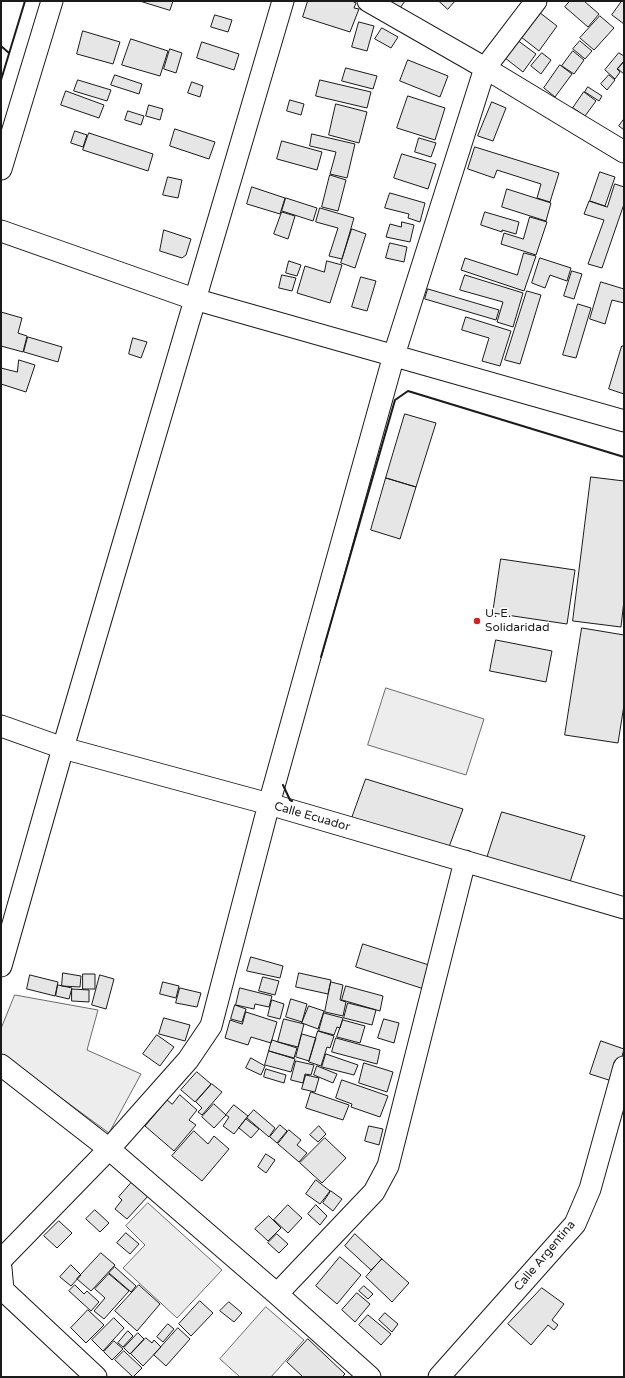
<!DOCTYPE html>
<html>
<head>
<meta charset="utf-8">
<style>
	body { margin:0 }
	#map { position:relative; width:625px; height:1378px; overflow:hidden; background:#fff; font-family:"Varela Round",sans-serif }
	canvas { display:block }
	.frame { position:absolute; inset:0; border:2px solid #1a1a1a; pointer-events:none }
</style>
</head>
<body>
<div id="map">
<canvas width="625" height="1378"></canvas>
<div class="frame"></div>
</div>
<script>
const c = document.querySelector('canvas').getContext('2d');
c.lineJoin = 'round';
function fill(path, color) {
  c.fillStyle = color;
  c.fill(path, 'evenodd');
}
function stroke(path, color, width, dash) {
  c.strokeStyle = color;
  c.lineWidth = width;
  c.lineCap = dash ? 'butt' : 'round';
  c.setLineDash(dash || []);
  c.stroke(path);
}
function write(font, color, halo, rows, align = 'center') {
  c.font = font + ' "Varela Round",sans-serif';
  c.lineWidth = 3;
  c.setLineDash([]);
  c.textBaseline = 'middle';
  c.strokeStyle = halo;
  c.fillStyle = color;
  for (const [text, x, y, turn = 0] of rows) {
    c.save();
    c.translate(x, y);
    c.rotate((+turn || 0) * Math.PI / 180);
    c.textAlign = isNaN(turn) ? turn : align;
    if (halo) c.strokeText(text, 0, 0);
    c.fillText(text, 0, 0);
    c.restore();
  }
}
const built = new Path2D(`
	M386,688l98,31 -18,56 -98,-30z
	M15,995l83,15 -11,40 54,24 -32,59 -108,-79v-25z
	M148,1203l74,67 -45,48 -54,-50 22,-23 -19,-19z
	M266,1307l38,33 -33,37h-31l-20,-18z`);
fill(built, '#ededed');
stroke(built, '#6a6a6a', 1);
const building = new Path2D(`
	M140,1h33l-3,9z
	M308,1h44l4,2 -2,5 5,1 -9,23 -47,-15z
	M390,1h15l-5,7z
	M439,1h16l-7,8z
	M570,1h14l15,13 -11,13 -23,-20z
	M622,1h2v23l-12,-9z
	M535,9l22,17 -18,25 -23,-18z
	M215,15l17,5 -4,12 -17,-5z
	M600,16l14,12 -20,22 -14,-12z
	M359,22l15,4 -7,25 -15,-4z
	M382,28l16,9 -7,11 -16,-9z
	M83,31l37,11 -7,22 -36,-10z
	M513,37l23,17 -13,18 -23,-18z
	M131,39l37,12 -8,25 -38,-11z
	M580,41l12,10 -7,8 -12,-10z
	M202,42l37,12 -5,16 -37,-12z
	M170,49l12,4 -6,20 -12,-4z
	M573,51l11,9 -10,14 -12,-8z
	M542,53l9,7 -10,14 -10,-8z
	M619,53l5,3v5l-7,8 3,3 -5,7 -10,-9z
	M408,60l40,16 -8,21 -40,-16z
	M624,62v12l-6,-5z
	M560,65l12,9 -17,23 -11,-9z
	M346,68l31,8 -4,13 -31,-8z
	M115,75l27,9 -3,10 -28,-9z
	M609,75l6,5 -8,10 -6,-6z
	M78,80l33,10 -4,11 -33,-10z
	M320,80l51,12 -4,16 -51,-12z
	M192,82l11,4 -3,11 -12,-4z
	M588,87l14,9 -3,5 -14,-9z
	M66,91l38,14 -5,13 -38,-13z
	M584,92l12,9 -11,15 -12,-8z
	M408,96l37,12 -10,32 -38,-12z
	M290,100l14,4 -3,11 -14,-4z
	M492,102l14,6 -13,33 -15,-5z
	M336,104l31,8 -8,31 -30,-8z
	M149,105l14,4 -3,11 -14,-4z
	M128,111l16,5 -3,9 -16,-5z
	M624,119v11l-5,-4z
	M175,129l40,13 -6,17 -39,-13z
	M75,131l12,4 -4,12 -12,-4z
	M89,133l64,21 -5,17 -65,-21z
	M312,134l43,10 -8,34 -17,-4 6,-22 -26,-6z
	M419,138l17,5 -5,14 -16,-5z
	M282,141l40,11 -5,18 -40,-11z
	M475,147l84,26 -9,29 -13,-4 4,-14 -44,-14 -3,8 -26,-9z
	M402,154l34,10 -8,25 -34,-11z
	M600,172l15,5 -10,29 -15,-5z
	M330,175l16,5 -8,31 -16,-4z
	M168,177l14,3 -4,18 -15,-3z
	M615,184l9,3v17l-22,64 -14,-4 16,-44 -20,-6 5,-13 18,6z
	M252,187l33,11 -5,16 -33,-10z
	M507,189l44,14 -5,18 -44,-14z
	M390,193l35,10 -5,19 -12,-4 1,-4 -24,-6z
	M286,198l31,10 -4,13 -31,-10z
	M320,208l34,10 -12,41 -13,-3 9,-28 -22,-6z
	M282,212l13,4 -7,23 -14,-5z
	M485,212l34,10 -3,12 -14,-4v2l-21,-7z
	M530,217l17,5 -11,33 -35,-11 3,-11 19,6z
	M402,222l12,3 -4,17 -24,-5 4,-13 11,3z
	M352,229l14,5 -11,34 -14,-5z
	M164,230l27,9 -5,16 -4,3 -22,-7z
	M390,243l17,4 -3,15 -18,-4z
	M524,253l12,3 -12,35 -63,-21 4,-12 52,17z
	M540,258l31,10 -4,13 -17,-6 -5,13 -13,-5z
	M289,261l12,4 -4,11 -11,-3z
	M327,261l15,4 -12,38 -33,-10 8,-27 19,6z
	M572,271l10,3 -8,25 -10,-3z
	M282,275l14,3 -4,13 -13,-3z
	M465,275l58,18 -10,34 -16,-5 6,-20 -43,-12z
	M361,277l15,4 -9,30 -15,-4z
	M601,282l23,7v14l-12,-3 -7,24 -15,-5z
	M428,289l71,21 -3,10 -71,-21z
	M527,291l14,4 -21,69 -15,-4z
	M578,304l13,4 -15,50 -13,-3z
	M1,312l21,6 -4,15 9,3 -4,16 -22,-6z
	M466,317l45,14 -11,35 -18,-5 7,-23 -27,-8z
	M28,337l34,10 -4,15 -34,-10z
	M133,338l14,4 -6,16 -12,-4z
	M622,346h2v48l-15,-5z
	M19,360l16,5 -9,27 -25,-8v-16l16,4z
	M405,414l31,9 -20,64 -30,-9z
	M591,477l33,4v119l-3,27 -48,-6z
	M386,478l30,9 -16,52 -29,-9z
	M501,559l74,11 -8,54 -74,-11z
	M582,628l42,7v70l-6,38 -53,-8z
	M496,640l56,11 -6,31 -56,-11z
	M366,779l97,30 -14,38 -97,-29z
	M502,812l83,24 -15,46 -83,-24z
	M363,944l69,22 -8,23 -68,-22z
	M251,957l32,9 -3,12 -33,-7z
	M63,973l18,3 -1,11 -18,-1z
	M299,973l32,7 -3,14 -32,-7z
	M83,974h12v15h-12z
	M30,975l28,7 -3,14 -28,-7z
	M100,975l14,4 -8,30 -14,-4z
	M263,977l16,4 -4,14 -16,-4z
	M163,982l16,4 -3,12 -16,-4z
	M331,982l12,3 -3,15 6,2 -3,14 -18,-4z
	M58,985l14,3 -3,11 -13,-3z
	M346,986l37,10 -3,15 -38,-11z
	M180,988l21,5 -4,14 -21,-4z
	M240,988l32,8 -3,11 -14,-3 -1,5 -18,-4z
	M72,989l17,1v12l-17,-1z
	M291,999l16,5 -5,18 -16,-5z
	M272,1000l12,4 -4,15 -12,-3z
	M348,1003l28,7 -4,15 -28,-7z
	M235,1005l11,4 -4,13 -11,-3z
	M309,1006l15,5 -6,18 -16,-6z
	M246,1012l31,10 -6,21 -20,-6 -3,8 -23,-7 5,-18 12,4z
	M324,1013l19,5 -3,10 -3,-1 -3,8 -15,-4z
	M164,1018l26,7 -5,16 -26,-7z
	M284,1019l20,5 -6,23 -20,-5z
	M384,1019l15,4 -5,20 -16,-5z
	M343,1020l22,6 -5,17 -23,-6z
	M318,1031l16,5 -4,12 -3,-1 -6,19 -12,-4z
	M302,1034l14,4 -7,23 -13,-4z
	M157,1035l17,12 -14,19 -17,-12z
	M336,1038l44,12 -3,14 -45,-12z
	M272,1040l25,8 -3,10 -25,-7z
	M601,1041l23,8 -9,33 -25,-8z
	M269,1051l26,8 -4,13 -26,-7z
	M326,1054l32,11 -4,10 -32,-8z
	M251,1058l14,8 -4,9 -15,-7z
	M296,1061l18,4 -3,10 -6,-1 -2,9 -12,-3z
	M364,1063l29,9 -6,20 -28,-9z
	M317,1066l20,8 -4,9 -19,-8z
	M266,1069l20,6 -2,8 -20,-6z
	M197,1072l14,12 -16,18 -14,-12z
	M306,1075l13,3 -4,14 -13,-3z
	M342,1080l46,16 -8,21 -29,-10 1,-3 -16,-6z
	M212,1084l10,8 -20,23 -4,-3 4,-4 -6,-6z
	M311,1092l38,13 -6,15 -37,-12z
	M180,1095l17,15 -8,10 7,5 -22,26 -29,-25 22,-26 5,4z
	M214,1104l12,11 -12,13 -12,-11z
	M234,1105l14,11 -14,18 -11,-8 6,-9 -3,-2z
	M254,1110l21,18 -6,9 -22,-19z
	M246,1119l13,10 -8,9 -12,-10z
	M280,1125l7,6 -10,12 -7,-6z
	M319,1126l7,8 -8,8 -8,-7z
	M369,1126l14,3 -4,16 -14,-4z
	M289,1130l12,10 -4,5 10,8 -8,9 -21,-18z
	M194,1131l14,13 6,-8 15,13 -27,32 -30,-25z
	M325,1138l21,20 -24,25 -22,-20z
	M266,1154l9,6 -9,13 -8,-6z
	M316,1180l14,11 -10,13 -14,-10z
	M132,1182l16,14 -21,23 -12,-10 7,-9 -3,-3z
	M331,1191l11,8 -9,12 -10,-8z
	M288,1205l14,13 -14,15 -14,-13z
	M316,1205l11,11 -7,9 -12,-11z
	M95,1210l14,13 -9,9 -14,-13z
	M269,1216l12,12 -13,13 -13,-12z
	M59,1221l13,12 -15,15 -13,-12z
	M126,1233l13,11 -9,10 -13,-11z
	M277,1234l11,10 -9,9 -11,-10z
	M355,1234l27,25 -11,11 -26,-24z
	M101,1253l14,12 -24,26 -14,-12z
	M340,1257l21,18 -24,29 -21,-18z
	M382,1259l27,24 -17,19 -26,-25z
	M71,1265l10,10 -10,11 -11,-9z
	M115,1267l21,19 -5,6 -22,-19z
	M109,1274l20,17 -25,28 -10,-8 11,-13 -10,-9z
	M75,1285l9,9 3,-3 12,11 -8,9 -22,-20z
	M139,1285l21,19 -23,27 -22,-20z
	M364,1286l9,8 -5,5 -9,-8z
	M542,1288l22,16 -12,16 6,5 -4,5 -6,-5 -17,20 -23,-21z
	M357,1293l13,11 -15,18 -13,-12z
	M200,1301l13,12 -22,23 -12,-12z
	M229,1302l13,11 -8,9 -14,-11z
	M88,1310l16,15 -18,18 -15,-15z
	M385,1313l13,11 -6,8 -13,-12z
	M368,1315l23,19 -10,11 -22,-20z
	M114,1318l10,10 -21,23 -11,-11z
	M168,1324l6,5 -11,13 -6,-5z
	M178,1328l12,11 -24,27 -12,-11z
	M128,1331l5,5 -10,11 -5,-4z
	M138,1333l6,6 -14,15 -6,-6z
	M146,1338l6,5 2,-3 7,7 -18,19 -12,-12z
	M308,1339l37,35 -3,3h-39l-16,-15z
	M114,1341l9,8 -11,11 -8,-8z
	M124,1351l18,17 -9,9 -18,-17z`);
fill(building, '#e6e6e6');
stroke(building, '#1a1a1a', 1);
const street = new Path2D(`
	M368,1l117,67 139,84
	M1,169l51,-168
	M1,231l193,68 430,122
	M1,726l62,22 206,56 355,104
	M1,966l62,-218 220,-747
	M1,1065l108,84 168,145 93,83
	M1,1260l108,-111 79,-89 23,-34 58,-222 125,-449 91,-287 51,-67
	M1,1268l2,22 93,87
	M277,1294l97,-102 14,-26 77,-305
	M439,1377l136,-153 15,-35 34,-122`);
stroke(street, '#1a1a1a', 23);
stroke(street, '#fff', 21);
stroke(new Path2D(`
	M1,46l8,7
	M1,80l24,-79
	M321,657l74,-257 13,-9 216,66
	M283,785l7,15 2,1`), '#1a1a1a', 2);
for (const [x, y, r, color] of [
	[477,621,4,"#c62828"]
]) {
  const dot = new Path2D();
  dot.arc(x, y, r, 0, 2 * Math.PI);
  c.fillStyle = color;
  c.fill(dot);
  stroke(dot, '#fff', 1.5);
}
write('12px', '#1a1a1a', '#fff', [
	["U. E.",485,614],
	["Solidaridad",485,628]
], 'left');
write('12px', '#1a1a1a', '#fff', [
	["Calle Ecuador",312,817,16],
	["Calle Argentina",545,1256,-50]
]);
</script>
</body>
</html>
